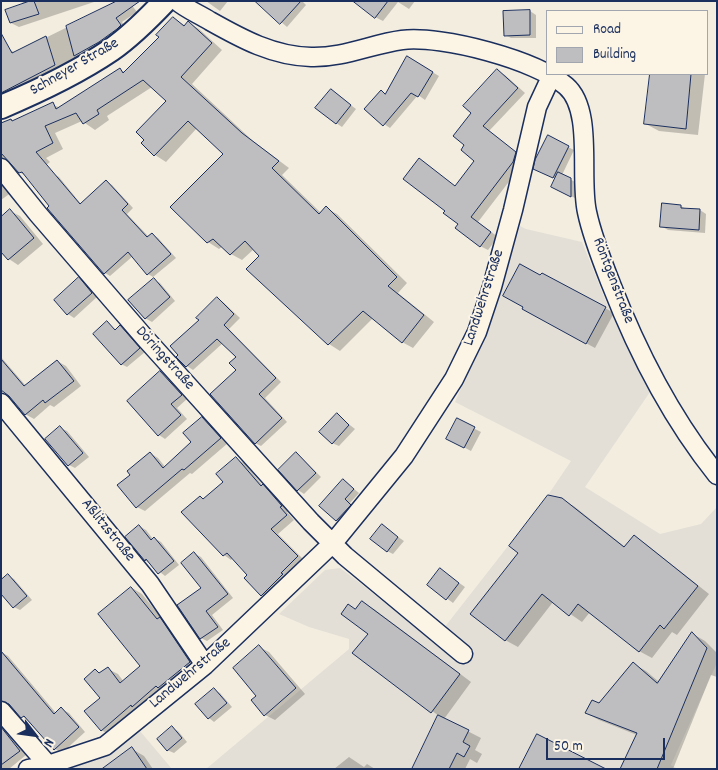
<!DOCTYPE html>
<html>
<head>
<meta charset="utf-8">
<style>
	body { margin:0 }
	#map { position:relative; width:718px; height:770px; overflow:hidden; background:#f3ede0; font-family:Dekko,sans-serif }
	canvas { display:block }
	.frame { position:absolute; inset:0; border:2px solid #1b2f5e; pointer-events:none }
	.legend { position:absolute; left:546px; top:10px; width:162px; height:65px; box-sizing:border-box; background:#fcf5e5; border:1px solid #a2a6af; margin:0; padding:6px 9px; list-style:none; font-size:15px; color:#1b2f5e }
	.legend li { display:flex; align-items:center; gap:10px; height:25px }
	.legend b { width:25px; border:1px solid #a2a6af }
	.north { position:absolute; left:10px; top:710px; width:50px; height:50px; -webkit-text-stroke:4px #fcf5e5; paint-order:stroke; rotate:120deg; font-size:14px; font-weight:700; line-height:20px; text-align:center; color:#1b2f5e }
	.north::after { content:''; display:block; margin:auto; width:18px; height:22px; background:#1b2f5e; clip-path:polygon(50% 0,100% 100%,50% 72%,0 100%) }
	.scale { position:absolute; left:546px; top:738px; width:119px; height:22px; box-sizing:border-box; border:2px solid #1b2f5e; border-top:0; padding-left:6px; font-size:15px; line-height:18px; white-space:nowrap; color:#1b2f5e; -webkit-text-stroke:4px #fcf5e5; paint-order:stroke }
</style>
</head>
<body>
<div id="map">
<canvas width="718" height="770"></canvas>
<div class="frame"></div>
<ul class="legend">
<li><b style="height:6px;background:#fcf5e5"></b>Road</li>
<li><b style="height:14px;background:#bebec0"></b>Building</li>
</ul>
<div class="north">N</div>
<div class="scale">50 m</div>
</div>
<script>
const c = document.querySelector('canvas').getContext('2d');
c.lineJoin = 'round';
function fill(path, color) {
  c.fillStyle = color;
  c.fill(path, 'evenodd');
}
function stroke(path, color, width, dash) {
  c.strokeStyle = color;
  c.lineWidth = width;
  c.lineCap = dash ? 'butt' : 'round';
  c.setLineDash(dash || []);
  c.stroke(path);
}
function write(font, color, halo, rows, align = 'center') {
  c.font = font + ' Dekko,sans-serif';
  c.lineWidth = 4;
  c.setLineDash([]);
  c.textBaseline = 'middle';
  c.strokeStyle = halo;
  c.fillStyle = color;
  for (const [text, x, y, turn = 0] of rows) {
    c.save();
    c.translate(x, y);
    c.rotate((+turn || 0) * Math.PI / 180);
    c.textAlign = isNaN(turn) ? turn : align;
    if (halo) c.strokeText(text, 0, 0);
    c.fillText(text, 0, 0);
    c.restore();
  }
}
fill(new Path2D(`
	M520,226l6,3 56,13 25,62 28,60 15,28 -65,95 75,47 41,-10 16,-17v156l-46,102 7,4h-472l143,-120v-10l-40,-12 -30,-13 46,-44 15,-2 20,15 73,59 115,-147 23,-34 -116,-59 29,-66z
	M140,731l32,38h-109l25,-7 28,-13z`), '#e3dfd6');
fill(new Path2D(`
	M23,1h74l-78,26 -8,-4 11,-18z
	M120,1l11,3 6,8 -15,10 5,8 -3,2 -123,68v-46l8,-5 6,4z
	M206,1h22l-8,10z
	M263,1h39l4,4 -19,22 -27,-23z
	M368,1h47l-6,8 -11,-7 -15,19 -8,-4z
	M530,11l6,4v23h-25l-6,-3z
	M173,18l13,8 3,-3 10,6 23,21 -30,34 61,57 36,27 -7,7 39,38 5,-5 11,6 70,69 -9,10 36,29 -21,26 -11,-6 -29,-24 -33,33 -11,-7 -82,-75 14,-13 -7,-7 -12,11 -11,-6 -8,-8 -4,3 -11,-7 17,-88 -28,-26 -31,34 -11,-7 -13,-12 26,-42 -16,-14 -45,29 2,4 -14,10 -13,-9 -27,12 8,16 -17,9 4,4 -20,16 -11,-6 -8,-9 -6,3 -4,10v-52l10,-4 3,2 38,-18 8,4 60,-38 5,2 36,-35z
	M408,58l31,18 -14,24 -7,-5 -28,33 -6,-4 2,-29z
	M497,71l8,4 20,18 -36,38 34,27 -2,8 -43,56 20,15 -10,13 -8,-4 -34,-35 -27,-51 37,27 20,-27 -10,-15 7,-32z
	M635,74h70l-7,61 -39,-4 -13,-7 5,-49z
	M331,90l25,19 -14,18 -6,-4z
	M568,147l6,3 -12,25 15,8v16l-18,-9 -3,-11 -15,-7z
	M53,174l6,3 22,27 25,-23 6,4 21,23 -6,6 22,23 3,-3 6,4 18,20 -23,19 -5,-3 -15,-18 -23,20 -5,-3 -54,-67z
	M1,177l11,15 -11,8z
	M681,206l5,3 14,1 6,4 -1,19 -37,-3 -7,-4z
	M10,211l10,5 23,28 -25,21 -9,-6z
	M79,279l6,4 12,14 -23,21 -6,-4z
	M154,280l6,3 15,18 -23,21 -7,-4z
	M217,298l6,4 17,16 -11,11 52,53 -16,16 22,24 -26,24 -6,-3 -17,-73 -1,-13 -14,-14 -30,27 -6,-4 13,-46z
	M525,307l80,1 9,5 -19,35 -63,-34z
	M107,323l9,7 4,-3 6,3 19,22 -18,15 -6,-3z
	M1,357l25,29 31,-25 9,5 15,20 -27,21 -4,-2 -16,14 -9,-5 -15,-19 -9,-7z
	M160,372l6,4 21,23 -10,9 10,11 -22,20 -6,-4z
	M337,415l18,14 -16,17 -7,-3z
	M202,418l8,5 18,20 -36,31 -2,-1 -45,38 -8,-4 -5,-32 18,-22 8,5 8,10 27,-26z
	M457,420l24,12 -10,19 -17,-9z
	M60,428l7,3 22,26 -14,11 -6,-3z
	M296,454l6,4 19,19 -17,17 -6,-4 -18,-20z
	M236,459l8,4 20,24 7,3 18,21 -2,1 7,8 -16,14 27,27 -36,38 -7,-4 -13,-20 -16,-17 -2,2 -7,-5 -20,-55 21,-18z
	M343,480l16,13 -9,10 5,5 -14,15 -5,-3z
	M562,499l13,8 50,40 9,-10 12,7 63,50 -32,41 -5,-3 -20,26 -13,-7 -49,-39 -8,10 -29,-20 -35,45 -13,-7z
	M139,526l7,4 7,9 1,-1 7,4 18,23 -14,11 -20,-16z
	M382,526l22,15 -11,13 -6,-3z
	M195,554l6,3 32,41 -21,17 11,15 -16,11 -6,-3 2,-50z
	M441,570l24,17 -12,16 -24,-18z
	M8,576l6,3 18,21 -12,10 -6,-3 -13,-15v-15l3,3z
	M132,588l10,6 21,26 7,4 30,45 -88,67 -11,-6 1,-32 -6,-27 5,3 7,-5 10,5 6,8 18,-16z
	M362,602l12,7 97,73 -27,37 37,19 -6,12 7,4 -5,9 -7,-4 -5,10h-52l26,-53 -85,-63 16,-19 -14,-24z
	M693,634l12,7 12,12v24l-6,-2 -38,94h-52l16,-34 -38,-15 -13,-7 13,-8 35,-41 12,7 13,11z
	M259,647l10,5 36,42 -30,26 -10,-5 -7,-19z
	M1,652l7,4 48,57 5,-4 8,4 16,19 -23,21 -7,-4 -44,-45 -10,-3z
	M214,690l6,3 12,14 -18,15 -5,-4 -12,-14z
	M172,728l6,3 9,11 -13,11 -7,-3z
	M2,730l7,4 17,21 -17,14 -8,-1z
	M132,749l12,7 9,13h-49z
	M349,757l15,10 3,-3 8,5h-41z`), '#0003');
const building = new Path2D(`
	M30,1h4l5,13 -29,9 -5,-13z
	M117,1h23l-24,17 5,7 -4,4 -18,13 -25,14 -8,-30z
	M255,1h46l-21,23z
	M353,1h35l-13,17z
	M530,10v25l-26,1 -1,-25z
	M173,17l11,9 4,-5 24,22 -31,34 61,56 37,28 -7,7 47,46 7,-8 71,71 -9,9 36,29 -22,28 -39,-32 -35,34 -82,-76 13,-13 -14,-15 -15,14 -17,-16 -6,4 -37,-36 53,-53 -35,-33 -34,35 -13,-13 3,-3 -8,-8 30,-31 -23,-21 -46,30 2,4 -16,10 -7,-11 -31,13 8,17 -17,9 44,52 26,-24 22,24 -6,6 25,27 5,-4 19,21 -24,21 -19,-23 -24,22 -57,-66 2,-2 -27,-34 -3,1 -18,-20v-30l10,-4 1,2 41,-19 3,7 64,-41 3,5 36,-36 -3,-2z
	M1,33l11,20 34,-17 9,29 -54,28z
	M407,56l26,16 -15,25 -7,-4 -28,33 -19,-17 17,-19 4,4z
	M497,69l21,19 -35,38 33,26 -3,10 -42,55 20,15 -11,15 -25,-19 3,-4 -15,-11 2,-2 -42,-32 16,-21 36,28 19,-25 -13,-11 3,-5 -11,-9 18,-23 -8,-7z
	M650,74h41l-5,55 -42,-5z
	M331,89l20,16 -15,19 -21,-16z
	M548,135l21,11 -16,32 -20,-9 2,-9z
	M558,172l13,6v19l-20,-10z
	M662,203l19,2v3l19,1 -1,21 -39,-3z
	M10,209l24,29 -26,22 -7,-8v-35z
	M520,264l20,11 2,-2 64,34 -20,37 -64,-35 1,-2 -20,-11z
	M79,277l13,16 -25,22 -13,-15z
	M154,278l16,19 -25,22 -17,-19z
	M217,297l17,17 -10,11 52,53 -17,16 23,24 -27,26 -45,-50 26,-24 -7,-7 7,-6 -19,-18 -31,28 -10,-10 2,-2 -8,-9 29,-26 -3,-2z
	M107,321l8,9 5,-5 20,23 -19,17 -28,-31z
	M1,359l23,27 33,-26 17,21 -29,22 -2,-3 -18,15 -16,-19 -8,-6z
	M160,371l22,24 -11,9 10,11 -23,21 -31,-35z
	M337,413l12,12 -17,19 -13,-12z
	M202,417l19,21 -37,32 -2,-1 -46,39 -19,-23 13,-10 -3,-4 23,-19 13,16 28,-26 -8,-9z
	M457,418l18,9 -11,21 -18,-9z
	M60,426l23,27 -15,13 -23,-27z
	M296,452l20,21 -19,18 -19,-21z
	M236,457l25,29 2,-2 19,22 -2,1 7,8 -16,14 27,27 -17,17 2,1 -22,22 -17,-18 3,-3 -20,-22 -4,3 -42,-44 19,-16 3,3 20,-17 -7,-8z
	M343,479l11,10 -9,10 6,6 -15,16 -17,-15z
	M548,495l14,3 62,49 10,-12 64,51 -34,43 -4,-4 -21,27 -61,-48 -9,12 -27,-22 -37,47 -35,-27 48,-61 -9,-7z
	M382,524l16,13 -11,15 -17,-13z
	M139,525l12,15 3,-3 20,24 -16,13 -12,-15 -1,2 -20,-24z
	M194,552l34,42 -22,17 12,16 -18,12 -23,-34 24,-17 -20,-25z
	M440,568l19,15 -13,17 -19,-15z
	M8,574l19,22 -14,12 -12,-14v-14z
	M131,587l26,32 3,-2 30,45 -32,26 -2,-2 -24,21 -1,-2 -30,26 -17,-20 16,-13 -16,-19 11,-10 4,4 9,-6 12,16 20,-17 -42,-52z
	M362,601l98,73 -29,39 -79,-60 16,-19 -27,-20 7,-10 7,5z
	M692,632l15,16 -50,121h-37l17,-36 -52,-20 7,-13 7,3 34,-41 24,21z
	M259,645l37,43 -32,28 -13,-16 5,-4 -23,-28z
	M1,651l53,63 7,-7 18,20 -25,23 -30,-34 -3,2 -12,-14 -8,-3z
	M214,688l13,15 -19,16 -13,-15z
	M438,715l31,15 -6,12 7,4 -6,11 -7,-4 -8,16h-37z
	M172,726l10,12 -15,13 -10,-12z
	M1,727l19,24 -19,14z
	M537,734l69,35h-87z
	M132,747l15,22h-45z`);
fill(building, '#bebec0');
stroke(building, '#1b2f5e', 1);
const minor = new Path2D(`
	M177,1c9,8 22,13 33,20 32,18 63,35 101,36 32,1 61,-13 91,-17 40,-5 134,20 164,46 28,24 13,92 21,126 5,24 15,49 24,72 26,67 61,135 106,191
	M1,168l37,46 107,124 166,184 34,34 118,98
	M1,403l149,181 55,81
	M1,711l47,54
	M28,769l20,-4 57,-19 100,-81 128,-122 71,-87 50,-77 23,-47 15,-45 21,-77 24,-103 14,-30`);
const tertiary = new Path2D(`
	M1,107c38,-16 76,-34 110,-57 20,-14 37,-31 54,-49`);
stroke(minor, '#1b2f5e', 21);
stroke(tertiary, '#1b2f5e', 26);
stroke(minor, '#fcf5e5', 18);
stroke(tertiary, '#fcf5e5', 22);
write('16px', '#1b2f5e', '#fcf5e5', [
	["Schneyer Straße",75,68,-30],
	["Röntgenstraße",612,281,69],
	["Landwehrstraße",485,298,-72],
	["Döringstraße",164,359,48],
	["Aßlitzstraße",107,531,51],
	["Landwehrstraße",191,674,-40]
]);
</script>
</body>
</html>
